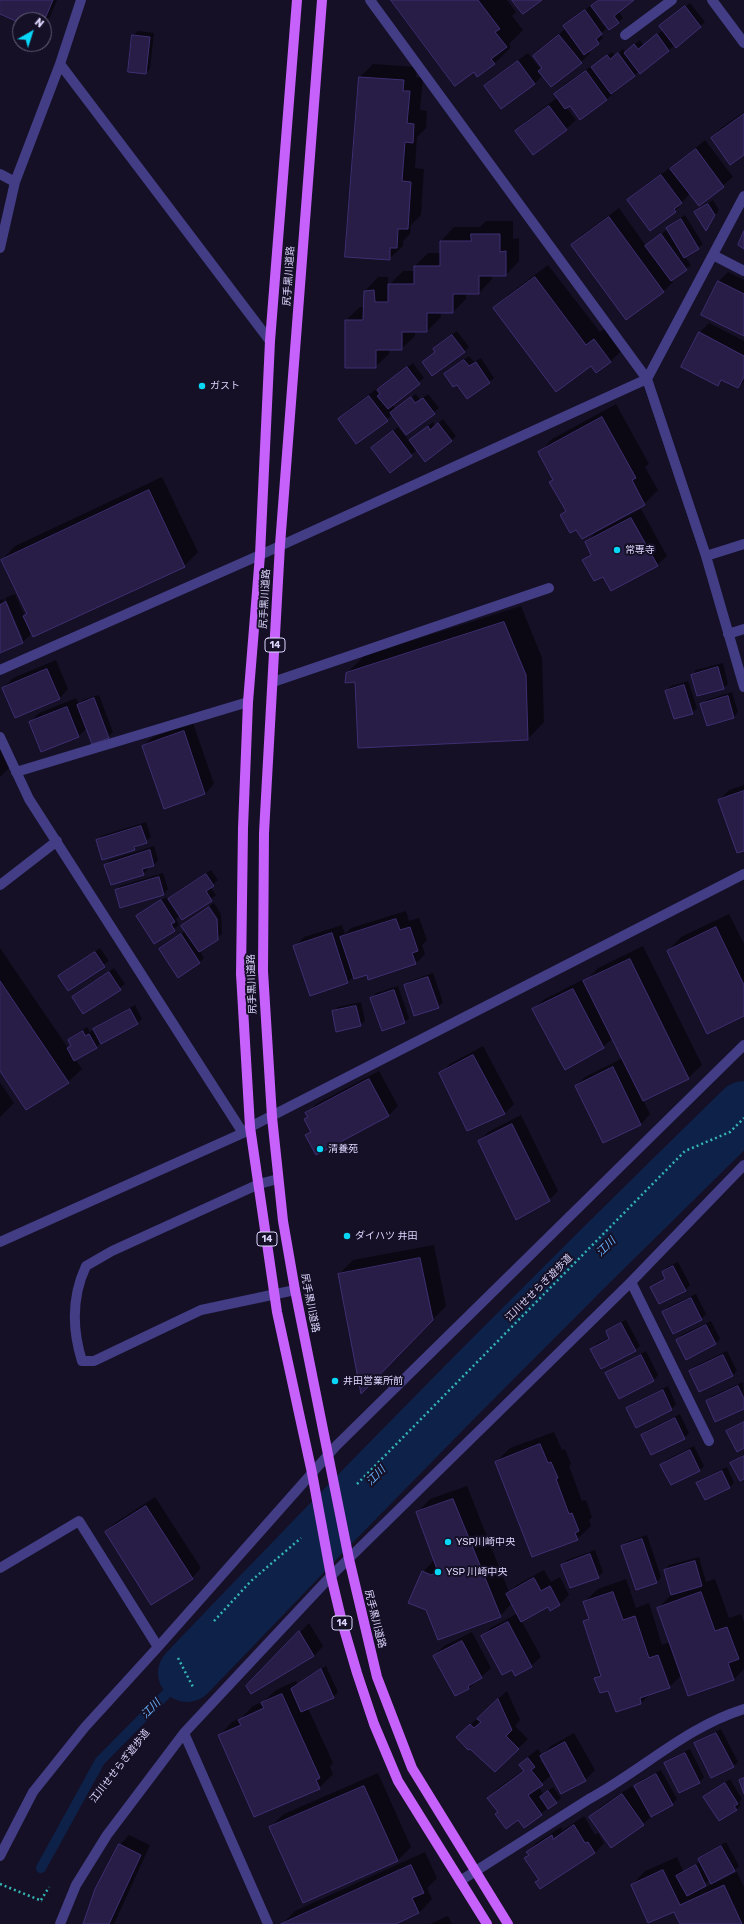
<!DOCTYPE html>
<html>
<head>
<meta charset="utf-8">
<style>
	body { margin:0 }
	#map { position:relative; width:744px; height:1924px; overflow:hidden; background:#151026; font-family:Rubik,sans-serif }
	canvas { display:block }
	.north { position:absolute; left:12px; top:12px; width:40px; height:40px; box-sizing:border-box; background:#151026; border:1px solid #65607c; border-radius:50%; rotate:39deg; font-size:11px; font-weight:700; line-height:16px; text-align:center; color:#ddd7fe }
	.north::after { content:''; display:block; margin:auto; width:14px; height:18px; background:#08d7f8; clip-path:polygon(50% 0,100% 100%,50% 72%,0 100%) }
</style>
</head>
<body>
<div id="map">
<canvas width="744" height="1924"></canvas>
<div class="north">N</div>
</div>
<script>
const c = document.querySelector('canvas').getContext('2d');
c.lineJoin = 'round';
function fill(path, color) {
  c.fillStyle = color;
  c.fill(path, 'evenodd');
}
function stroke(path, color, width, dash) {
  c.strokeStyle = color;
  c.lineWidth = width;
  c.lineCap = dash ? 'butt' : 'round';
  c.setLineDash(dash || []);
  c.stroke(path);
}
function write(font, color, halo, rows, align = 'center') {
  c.font = font + ' Rubik,"Noto Sans JP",sans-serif';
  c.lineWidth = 4;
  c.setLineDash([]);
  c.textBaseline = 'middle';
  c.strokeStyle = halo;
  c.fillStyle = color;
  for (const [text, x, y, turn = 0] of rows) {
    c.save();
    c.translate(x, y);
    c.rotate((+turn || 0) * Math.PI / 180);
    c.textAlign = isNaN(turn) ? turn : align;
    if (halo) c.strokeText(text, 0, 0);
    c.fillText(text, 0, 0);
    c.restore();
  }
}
fill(new Path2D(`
	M0,0h57l-7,17 -6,7v-4h-24v2l-20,-8z
	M393,0h114l9,12 -4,4 11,14 -14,14 2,3 -17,17 -20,7z
	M599,0h34l-15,11 5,7 -5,4z
	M690,3l15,19 -65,50 -1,-1 -32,28 -27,20 -10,-14 -4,2 10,13 -10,9 -50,2 10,-10 32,-24 -2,-3 9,-10 47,-32 3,4 8,-7 2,3 15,-12 3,5 20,-15 2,-8z
	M590,6l16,23 -6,5 3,4 -15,12 2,3 -9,9 -38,13 -9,9 -48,2 9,-9 33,-24 13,17 2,-3 -9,-11 32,-28 3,-6z
	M138,31l16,2 -4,36 -4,4 -13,-37z
	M373,64l44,3 -1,10 7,1 -3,32 7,1 -1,17 -9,9 -2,31 9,1 -3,46 -10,10 -1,9 -7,7v5l-14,13 -29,-182z
	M744,112v42l-32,-16 9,-10z
	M705,140l28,37 -34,28 -9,-12 -15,18 -25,19 -22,-30 10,-9 33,-24 1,1z
	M713,200l6,10 -13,20 -11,-18z
	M619,208l27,38 22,-17 3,-5 14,-9 18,29 -18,13 6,8 -20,15 2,2 -10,10 -90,-47 9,-10z
	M486,221h27v18l6,-1v23l-13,14h-14v4l-13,14h-13v6l-13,13h-12v5l-14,14h-12v5l-14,13h-12v5l-14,13 -29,-47 14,-13h4l1,-16 13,-14h10v9l15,-15h12v-5l13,-13h13v-12l13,-14h26z
	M548,265l52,67 8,-6 16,22 -13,13 -14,11 -6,-7 -96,-57 13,-13z
	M728,272l16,8v55l-26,-53z
	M709,323l35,18v40l-6,6 -15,-7 -5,5 -18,-53z
	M457,331l12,16 -5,5 -41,10 13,-11 -2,-2 5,-5z
	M469,356l5,6 7,-4 13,20 -27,20 -9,-15 -13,-9z
	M413,363l11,15 -32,26 3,5 21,-15 4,6 8,-6 11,14 -33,26 -14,-19 -36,27 -17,-23 10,-10 30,-22 1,2z
	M616,404l33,60 -4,3 13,23 -14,14 -62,34 -6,-10 -15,-13 5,-5 -16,-28 3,-3 -14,-26 13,-14z
	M443,419l13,17 -5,5 -34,9 -27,21 -18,-23 26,-21 11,14 24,-19 2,4z
	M162,477l36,75 -14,14 -152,67 -9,9 -23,10v-52l3,-1 18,40h2l-18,-41 10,-4 10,22 2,-3 -25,-53 13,-14z
	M641,509l26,47 -10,9 -54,10 -20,-14 8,-8 -5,-10 9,-10z
	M521,606l21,52 2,64 -16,17 -172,-58 -9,-8 17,-17z
	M56,660l12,29 -9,10 -56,-11 10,-10z
	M723,663l5,21 -5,4 -31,-13 4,-5z
	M688,681l9,27 -5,5 -26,-22 5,-5z
	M732,692l6,20 -4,5 -27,7 -6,-19 5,-5z
	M99,695l14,37 -5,5 -21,-9 -8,8 -37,15 -12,-29 9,-9 37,-15 3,7 4,-5z
	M193,723l21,61 -9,10 -62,-48 10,-9z
	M0,749l10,18 -10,10z
	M744,785v65l-25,-50 10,-10z
	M146,822l5,15 -17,12 -37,-9 4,-4z
	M154,846l4,14 -4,5 -7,2 1,2 -5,5 -38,-9 5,-5z
	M211,870l7,10 -8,7 6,8 -34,24 -2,-4 -4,4 3,6 -25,18 -17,-27 29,-19 2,3 6,-6z
	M163,873l5,16 -4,5 -48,-3 4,-5z
	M214,903l7,11 1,20 -22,17 4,7 -4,4 -21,15 -19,-28 25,-18 -3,-5 5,-5z
	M406,911l3,10 10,-3 8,22 -5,5 3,9 -10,10 -61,12 -6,6 -53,-35 9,-10 38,-12 3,9 6,-6z
	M729,914l15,30v71l-76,-64 13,-14z
	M643,946l59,119 -14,13 -45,22 7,14 -9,10 -37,18 -28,-56 9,-9 38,-19 -10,-20 -10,9 -69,-38 9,-9 39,-20 2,3 14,-15z
	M0,948l68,100 4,-3 -3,-5 4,-4 14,-9 3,5 9,-7 36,-20 7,14 -5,4 -36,19 -5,5 -21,12 7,10 -14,13 -42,27 -26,-40z
	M100,948l9,13 -41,28 -8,-13z
	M114,968l11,16 -42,29 -10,-16z
	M433,973l10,29 -5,5 -33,-21 5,-5z
	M398,986l11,32 -4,4 -33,-24 4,-5z
	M361,1002l4,19 -5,4 -27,-13 5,-5z
	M483,1046l31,58 -9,9 -65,-39 10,-10z
	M379,1071l19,35 -9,9 -72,39 -11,-18 5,-5 -6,-12 3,-3 -1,-2 9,-10z
	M0,1082l14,21 -14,14z
	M521,1115l37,76 -9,9 -70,-59 9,-9z
	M434,1245l12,61 -85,86 -22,-118 14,-14z
	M678,1262l12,23 -5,5 -34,-3 15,-9 -3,-6 4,-5z
	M696,1294l10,20 -5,5 -37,-7 4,-5z
	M626,1320l14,26 -5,4 -44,-1 5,-5 14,-7 -3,-6 5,-4z
	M711,1321l9,18 -5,5 -38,-4 4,-5z
	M646,1351l12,24 -4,5 -35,17 -12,-24 4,-4z
	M727,1351l10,20 -5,5 -42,-5 5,-5z
	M743,1382l1,26 -37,-7 5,-5z
	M668,1386l8,18 -4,5 -36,18 -9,-19 5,-4z
	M680,1414l9,19 -5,5 -42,-3 5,-5z
	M744,1421v26l-16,-15 4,-5z
	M554,1432l8,18 3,-1 6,15 -2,2 13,35 4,-1 6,17 -3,3 2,6 -14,13 -81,-77 14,-14z
	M694,1446l10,20 -4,4 -29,14 -9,-19 4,-5z
	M744,1454v24l-12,-15z
	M727,1467l7,16 -4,4 -25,12 -7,-16 4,-4z
	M467,1486l42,106 8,-7 27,-15 7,12 9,-5 9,18 -9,9 -10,5 -2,-4 -27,15 20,37 -10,9 -19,2 -30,-32 10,-9 26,-14 -6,-10 -12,13 -77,-44 11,-12 -17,-47 13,-14z
	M155,1497l46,71 -9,10 -86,-46 9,-9z
	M647,1535l14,42 -4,5 -20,7 -15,-42 5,-5z
	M595,1550l8,22 -5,5 -36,-12 5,-5z
	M699,1557l7,25 9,-3 14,39 12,-4 3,9v46l-10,10 -45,16 -7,-20 -13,12 -19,7 -9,9 -25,8 -7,-22 -14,-11 6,-5 -17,-51 5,-6 -5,-14 14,-13 28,-10 10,29 13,-5 13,42 8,-3 -12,-34 14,-14 -7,-24 4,-5z
	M309,1623l14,23 -9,10 -66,30z
	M472,1632l19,36 -22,20 -35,-32 10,-10z
	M326,1666l12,26 -5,5 -25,11 25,55 -3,4 3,7 -14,14 -64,28 -36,-80 13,-14 9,-4 12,-12 11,-5 12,-11 20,-9 2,3z
	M507,1691l13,29 -5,6 13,13 -33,32 -38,-34z
	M721,1729l17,33 -5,4 -38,-22 5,-5z
	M574,1733l21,37 -10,10 -33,-6 -14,13 6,7 9,-7 8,11 -36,28 -6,-7 -20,-7 -11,-14 10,-10 26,-18 -4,-5 9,-9 9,-7 4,6 9,-9zM543,1758l5,13 -8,-11z
	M690,1749l14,28 -4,5 -20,10 -15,-29 5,-4z
	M661,1770l16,29 -5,5 -19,11 -10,9 -52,-7 9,-10 32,-21 6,9 2,-1 -5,-8 5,-5z
	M378,1773l33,74 -14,14 -127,-34 14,-13z
	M730,1779l12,20 -3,3 2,3 -5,5 -31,-13z
	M584,1816l11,19 3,-2 6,10 -9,10 -59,29 3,-3 -13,-21 3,-3 -2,-3 9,-9 25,-16 2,3z
	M129,1835l21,10 -36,79h-30l36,-79z
	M726,1842l13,24 -4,4 -22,12 1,1 23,-11 7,15v37h-63l-7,-14 -42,-25 13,-14 32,-14 6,14 17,-9 -1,-2 4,-5zM710,1880l2,4 -10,5 -1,-2z
	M425,1852l12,26 -10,10 5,11 -13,14 -26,11h-111l13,-13z
	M448,1916l4,8h-22z`), '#0007');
stroke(new Path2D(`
	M41,1868l59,-107 87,-88`), '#0e2148', 10);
stroke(new Path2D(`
	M187,1673c182,-191 368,-379 557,-563`), '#0e2148', 58);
const building = new Path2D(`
	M0,0h53l-9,21 -24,-1v3l-20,-9z
	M391,0h87l22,29 -5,3 12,15 -16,12 4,5 -18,13 -3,-5 -19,14z
	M512,0h30l-19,14z
	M599,0h35l-20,16 5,7 -10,7 -18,-24z
	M685,6l16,21 -25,21 -17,-22z
	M585,10l17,24 -6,5 3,5 -15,11 -21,-29z
	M657,34l12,17 -29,23 -16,-21 10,-9 4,5z
	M132,35l18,2 -4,37 -18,-2z
	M559,35l23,28 -31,24 -13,-16 4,-3 -9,-12z
	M618,53l17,23 -24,18 -20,-27 16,-12 3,4z
	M518,61l17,23 -34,25 -17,-23z
	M586,71l21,29 -27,20 -10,-14 -5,3 -11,-15z
	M359,77l45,3 -1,11h7l-3,32 7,1 -1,19 -8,-1 -3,39 9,1 -3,47h-10l-1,19h-7v12l-45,-3z
	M549,106l18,24 -34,25 -18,-24z
	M744,114v41l-14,10 -19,-27z
	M696,149l28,38 -25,19 -29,-37z
	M661,175l21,28 -8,6 2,3 -26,19 -23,-31z
	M708,204l7,11 -9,16 -12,-19z
	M609,217l55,75 -38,28 -55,-75z
	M681,219l18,30 -15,9 -18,-30z
	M744,231v18l-6,-4z
	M471,234h29v18l6,-1v25h-27v18h-26v19h-26v19h-25v18h-26v18h-31v-48h18l1,-29 10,-1 1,12h13v-18h26v-18h26v-25h31z
	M661,234l26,36 -16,11 -26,-35z
	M535,277l51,68 8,-6 17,23 -15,11 -5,-7 -35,26 -63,-84z
	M718,281l26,13v42l-43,-21z
	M699,332l45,24v21l-6,11 -17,-8 -3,6 -37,-19z
	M452,335l13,17 -33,24 -10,-14 13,-10 -2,-3z
	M464,360l5,6 7,-4 14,21 -23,16 -10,-14 -4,2 -9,-13z
	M407,367l13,17 -32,25 -11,-13 3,-2 -3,-4z
	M369,396l19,25 -32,23 -18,-25z
	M411,397l4,6 8,-5 12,16 -29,21 -16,-22z
	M602,417l34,61 -4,2 13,25 -63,34 -6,-9 -6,3 -10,-18 6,-4 -17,-29 4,-2 -15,-28z
	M438,423l14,18 -27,21 -16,-22 19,-14 2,4z
	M393,431l19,25 -22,17 -19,-25z
	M149,490l36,77 -152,70 -10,-21 4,-2 -26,-54z
	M631,518l27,48 -47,25 -8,-14 -9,4 -12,-21 9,-5 -6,-13z
	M6,602l17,41 -23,10v-48z
	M504,622l22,53 2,65 -170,8 -3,-66 -10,1 1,-10z
	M718,667l6,22 -27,7 -6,-21z
	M47,669l13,30 -45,19 -13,-30z
	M684,685l9,29 -19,5 -9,-28z
	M728,696l6,22 -27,8 -7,-22z
	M94,698l15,40 -17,6 -15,-39z
	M67,707l12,30 -38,15 -12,-30z
	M184,731l21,63 -41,15 -22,-63z
	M744,791v60l-7,2 -19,-53z
	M141,826l6,17 -13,4 1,3 -33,10 -6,-20z
	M150,850l4,16 -12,3 2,6 -33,10 -7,-20z
	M206,874l8,12 -8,5 6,10 -30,19 -14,-21z
	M159,877l5,18 -44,13 -5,-18z
	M161,900l14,22 -4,2 4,7 -21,13 -18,-28z
	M209,907l8,12 1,21 -19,12 -18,-26z
	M396,919l4,11 10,-3 8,24 -6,2 4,11 -48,16 -1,-5 -13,4 -14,-42z
	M716,927l28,58v31l-37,18 -40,-83z
	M332,933l16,50 -38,13 -17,-50z
	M181,934l19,29 -22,15 -19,-29z
	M95,952l10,15 -37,24 -10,-15z
	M630,959l59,120 -46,22 -60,-120z
	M109,972l12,18 -38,24 -11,-17z
	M428,977l11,31 -25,8 -10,-31z
	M0,981l69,102 -43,27 -26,-39z
	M573,989l31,59 -39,22 -33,-61z
	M394,990l11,33 -23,8 -12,-33z
	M356,1006l5,20 -25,6 -4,-21z
	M130,1009l8,15 -37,20 -8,-15z
	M83,1031l2,5 4,-2 8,14 -23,13 -7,-13 4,-2 -3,-6z
	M473,1055l32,59 -38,17 -28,-58z
	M613,1067l28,58 -38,18 -28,-57z
	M369,1079l20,37 -73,39 -11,-20 6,-3 -7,-13 4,-2 -3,-4z
	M512,1124l38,77 -34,19 -38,-79z
	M420,1258l13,62 -72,74 -23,-120z
	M673,1266l13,25 -27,13 -9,-17 15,-8 -3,-7z
	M691,1298l11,22 -29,14 -11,-22z
	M621,1323l15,28 -35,18 -11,-20 19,-10 -3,-8z
	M706,1325l10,19 -30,16 -10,-20z
	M641,1355l13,26 -35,18 -14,-26z
	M723,1355l10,21 -34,16 -10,-21z
	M738,1386l6,13v10l-29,13 -9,-21z
	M663,1390l9,20 -36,18 -10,-20z
	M675,1418l10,21 -34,16 -10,-20z
	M744,1422v26l-7,4 -11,-21z
	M540,1444l8,19 3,-1 7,16 -2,1 13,35 3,-1 7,18 -4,2 3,7 -46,17 -37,-95z
	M690,1450l10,21 -29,14 -11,-20z
	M744,1456v23l-4,2 -10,-18z
	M722,1471l8,17 -25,12 -9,-17z
	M453,1499l48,118 -63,23 -12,-30 -18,-7 14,-32 9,4 7,-3 -22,-60z
	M146,1506l47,73 -42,26 -46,-73z
	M642,1539l15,44 -21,7 -15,-44z
	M590,1554l9,24 -29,10 -9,-23z
	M695,1561l7,25 -31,9 -7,-25z
	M534,1578l7,13 9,-5 10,19 -10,6 -2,-4 -27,15 -15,-28z
	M613,1592l10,28 12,-4 14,42 9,-3 12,33 -30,10 1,6 -25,8 -8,-21 -8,2 -6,-15 7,-2 -18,-55 6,-2 -6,-17z
	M701,1592l14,39 12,-4 12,32 -11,4 6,17 -46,16 -31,-88z
	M508,1622l24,45 -17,9 -3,-6 -10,5 -21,-39z
	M299,1631l15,25 -63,38 -5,-8z
	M462,1641l20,37 -14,8 1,3 -14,7 -22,-40z
	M321,1669l13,29 -33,14 -10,-23z
	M282,1694l38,84 -4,2 4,9 -66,28 -36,-82 23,-10 -3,-5 26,-12 -3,-5z
	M498,1699l14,31 -6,6 13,13 -24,23 -25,-23 -2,1 -12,-13 14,-13 4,4 7,-6 -4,-3z
	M716,1733l18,34 -23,11 -17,-35z
	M565,1742l21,39 -25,13 -21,-38z
	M685,1753l15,30 -21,10 -15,-30z
	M528,1758l7,9 -4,3 12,15 -15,10 14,20 -18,13 -6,-8 -12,9 -11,-15 3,-2 -11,-14 37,-27 -5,-6z
	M656,1774l17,31 -22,12 -17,-31z
	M744,1778v16l-5,-14z
	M725,1783l13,21 -4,2 3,4 -18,11 -16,-24z
	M364,1786l34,75 -95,42 -34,-76z
	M548,1791l9,12 -9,6 -8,-12z
	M622,1794l22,31 -33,23 -22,-31z
	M574,1825l11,18 3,-1 7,11 -55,36 -5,-7 4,-2 -15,-22 5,-3 -3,-3 26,-17 1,4z
	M119,1844l22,11 -32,69h-26l12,-35z
	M721,1846l14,25 -24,13 -13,-25z
	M411,1865l13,28 -12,5 7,15 -23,11h-115z
	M696,1865l10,21 -19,10 -11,-20z
	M663,1870l17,35 44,-20 18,39h-62l-6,-12 -26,11 -17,-38z`);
fill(building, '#271d47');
stroke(building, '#3f2f72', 1);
stroke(new Path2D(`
	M357,1484l328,-333 45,-19 14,-14
	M214,1621l37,-40 50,-43
	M178,1658l16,31
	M0,1884l42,17
	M41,1900l8,-13`), '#33b5b2', 2.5, [2, 3]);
stroke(new Path2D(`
	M370,0l277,379 59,177 38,131
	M712,0l32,43
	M625,35l47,-35
	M60,64l210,277
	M0,174l15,8
	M0,248l15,-66 45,-118 21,-64
	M713,255l31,16
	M706,556l38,-12
	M728,634l16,-5
	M0,670l260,-115 387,-176 97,-183
	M273,682l276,-94
	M0,737l29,62 214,334
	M16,772l232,-70
	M0,885l57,-44
	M278,1179l-19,5 -147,67 -26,15c-14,30 -14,63 -4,95h12l107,-51 94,-20
	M0,1242l243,-109 7,-6 494,-253
	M631,1282l78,159
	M0,1568l79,-47 79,126
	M184,1733l84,191
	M0,1856l33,-64 52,-65 73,-80 178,-201 408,-401
	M460,1881l129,-82c52,-28 97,-72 155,-90
	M60,1924l16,-39 31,-50 77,-102 147,-157 300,-294 113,-117`), '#423d84', 10);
stroke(new Path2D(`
	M297,0l-27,341 -10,214 -12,147 -5,126 -2,146 9,153 27,185 35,161 19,103 11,46 15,51 17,51 24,57 89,143
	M322,0l-42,545 -16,288 -1,138 9,146 11,104 12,69 54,269 28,118 35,91 96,156`), '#c761fb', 10);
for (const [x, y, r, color] of [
	[202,386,4,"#08d7f8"],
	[617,550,4,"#08d7f8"],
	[320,1149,4,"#08d7f8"],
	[347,1236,4,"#08d7f8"],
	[335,1381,4,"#08d7f8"],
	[448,1542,4,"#08d7f8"],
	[438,1572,4,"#08d7f8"]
]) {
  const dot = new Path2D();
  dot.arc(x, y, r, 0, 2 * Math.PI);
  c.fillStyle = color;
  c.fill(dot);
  stroke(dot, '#151026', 1.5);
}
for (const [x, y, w] of [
	[275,645,20],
	[267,1239,20],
	[342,1623,20]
]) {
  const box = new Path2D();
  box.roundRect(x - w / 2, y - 7, w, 14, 3);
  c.fillStyle = '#151026';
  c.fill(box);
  stroke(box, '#ddd7fe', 1);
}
write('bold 9px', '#ddd7fe', null, [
	["14",275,645],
	["14",267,1239],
	["14",342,1623]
]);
write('10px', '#ddd7fe', '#151026', [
	["尻手黒川道路",289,276,-86],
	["尻手黒川道路",265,599,-87],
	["尻手黒川道路",252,984,-92],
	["江川せせらぎ遊歩道",539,1288,-45],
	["尻手黒川道路",310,1303,79],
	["尻手黒川道路",375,1619,76],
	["江川せせらぎ遊歩道",120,1766,-52]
]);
write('10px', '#ddd7fe', '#151026', [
	["ガスト",210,386],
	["常専寺",625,550],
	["清養苑",328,1149],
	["ダイハツ 井田",355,1236],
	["井田営業所前",343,1381],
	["YSP川崎中央",456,1542],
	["YSP 川崎中央",446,1572]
], 'left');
write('italic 11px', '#68b1fb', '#151026', [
	["江川",606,1247,-45],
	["江川",376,1476,-46],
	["江川",151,1709,-46]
]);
</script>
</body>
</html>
